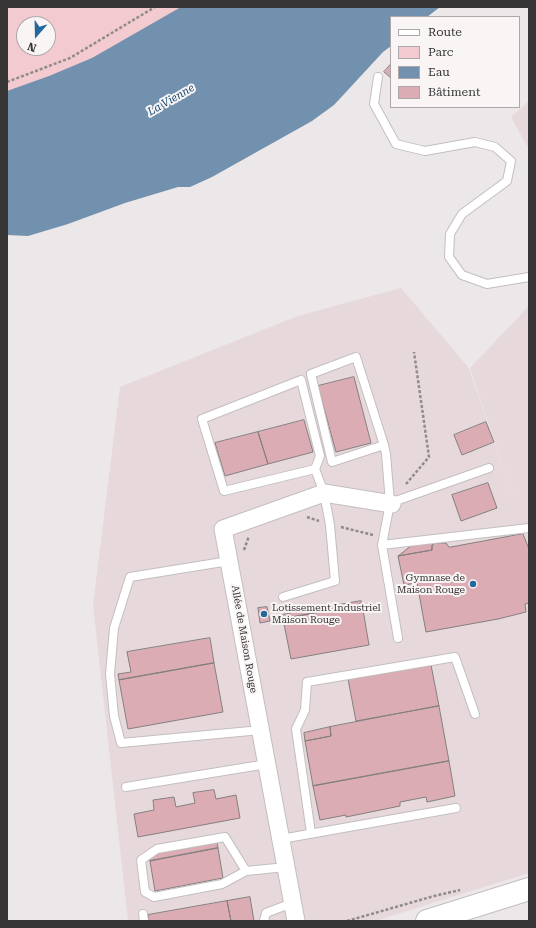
<!DOCTYPE html>
<html>
<head>
<meta charset="utf-8">
<style>
	body { margin:0 }
	#map { position:relative; width:536px; height:928px; overflow:hidden; background:#ece7e8; font-family:"Roboto Serif",serif }
	canvas { display:block }
	.frame { position:absolute; inset:0; border:8px solid #373536; pointer-events:none }
	.legend { position:absolute; left:390px; top:16px; width:130px; height:92px; box-sizing:border-box; background:#faf5f5; border:1px solid #aca8a9; margin:0; padding:5px 7px; list-style:none; font-size:12px; color:#373536 }
	.legend li { display:flex; align-items:center; gap:8px; height:20px }
	.legend b { width:20px; border:1px solid #aca8a9 }
	.north { position:absolute; left:16px; top:16px; width:40px; height:40px; box-sizing:border-box; background:#faf5f5; border:1px solid #aca8a9; border-radius:50%; rotate:200deg; font-size:11px; font-weight:700; line-height:16px; text-align:center; color:#373536 }
	.north::after { content:''; display:block; margin:auto; width:14px; height:18px; background:#24689d; clip-path:polygon(50% 0,100% 100%,50% 72%,0 100%) }
</style>
</head>
<body>
<div id="map">
<canvas width="536" height="928"></canvas>
<div class="frame"></div>
<ul class="legend">
<li><b style="height:5px;background:#fff"></b>Route</li>
<li><b style="height:11px;background:#f3cad0"></b>Parc</li>
<li><b style="height:11px;background:#7191af"></b>Eau</li>
<li><b style="height:11px;background:#dcacb4"></b>Bâtiment</li>
</ul>
<div class="north">N</div>
</div>
<script>
const c = document.querySelector('canvas').getContext('2d');
c.lineJoin = 'round';
function fill(path, color) {
  c.fillStyle = color;
  c.fill(path, 'evenodd');
}
function stroke(path, color, width, dash) {
  c.strokeStyle = color;
  c.lineWidth = width;
  c.lineCap = dash ? 'butt' : 'round';
  c.setLineDash(dash || []);
  c.stroke(path);
}
function write(font, color, halo, rows, align = 'center') {
  c.font = font + ' "Roboto Serif",serif';
  c.lineWidth = 4;
  c.setLineDash([]);
  c.textBaseline = 'middle';
  c.strokeStyle = halo;
  c.fillStyle = color;
  for (const [text, x, y, turn = 0] of rows) {
    c.save();
    c.translate(x, y);
    c.rotate((+turn || 0) * Math.PI / 180);
    c.textAlign = isNaN(turn) ? turn : align;
    if (halo) c.strokeText(text, 0, 0);
    c.fillText(text, 0, 0);
    c.restore();
  }
}
fill(new Path2D(`
	M529,101v49l-18,-33z
	M401,288l68,80 46,134 -45,-134 59,-62v567l-154,48h-247l-35,-316 27,-218 178,-71z`), '#e7d9db');
fill(new Path2D(`
	M7,7h211l-211,91zM24,24h24v24h-24z`), '#f3cad0');
fill(new Path2D(`
	M181,7h259l-13,10h-36v29l-8,6 -49,53 -22,16 -100,56 -22,10h-12l-53,16 -57,21 -40,12 -21,-1v-144l42,-15 43,-18z`), '#7191af');
const building = new Path2D(`
	M391,64v14l-7,-6z
	M354,377l17,66 -35,9 -18,-66z
	M304,420l9,32 -45,12 -10,-32z
	M486,422l8,20 -32,13 -8,-20z
	M258,432l10,32 -43,12 -10,-33z
	M488,483l9,25 -36,13 -9,-26z
	M523,534l6,15v54l-4,1 1,8 -28,7 -72,13 -9,-49 -13,2 -6,-29 34,-6v-5l3,-2h11l3,4z
	M425,543h10l-3,2v5l-34,6 13,-10z
	M361,601l1,3 -79,15 -1,-4z
	M362,604l7,41 -78,14 -8,-40z
	M267,607l3,14 -10,2 -2,-15z
	M210,638l4,25 -95,17 -1,-6 13,-2 -4,-20z
	M214,663l9,49 -95,17 -9,-49z
	M431,665l8,41 -83,15 -8,-42z
	M439,706l10,55 -136,25 -8,-45 26,-5 -1,-9z
	M330,727l1,9 -26,5 -1,-8z
	M449,761l6,35 -28,6 -1,-5 -26,5v4l-54,11v-2l-26,5 -7,-34z
	M214,790l2,9 20,-4 4,23 -102,19 -4,-23 20,-4 -1,-10 21,-3 2,10 19,-4 -2,-10z
	M217,842l1,6 -68,13 -1,-6z
	M218,848l5,30 -68,13 -5,-30z
	M250,897l4,24h-23l-4,-20z
	M227,901l4,20h-82l-1,-6z`);
fill(building, '#dcacb4');
stroke(building, '#848080', 1);
const service = new Path2D(`
	M378,77l-4,27 22,40 29,7 50,-9 20,5 16,14 -4,20 -45,33 -12,20 -1,23 13,18 25,9 42,-7
	M384,445l-52,17 -21,-88 45,-17 28,88 2,9 4,49 -8,42 16,93
	M390,503l99,-35
	M382,545l147,-17
	M229,561l-99,16 -16,51 -4,46 4,42 7,27 140,-13
	M283,597l52,-16 -5,-56 -6,-32 -9,-24 -91,22 -22,-72 99,-39 19,76 -5,13
	M126,787l141,-23
	M311,833l-15,-104 9,-19 2,-28 148,-25 20,57
	M281,839l175,-31
	M246,871l-21,-34 -68,12 -16,11 4,32 9,5 68,-13 24,-13 40,-4
	M143,914l1,7
	M264,921l2,-8 26,-10`);
const minor = new Path2D(`
	M296,921l-73,-392 101,-36 68,11`);
const secondary = new Path2D(`
	M427,921l102,-32`);
stroke(service, '#c3bebf', 10);
stroke(minor, '#c3bebf', 19);
stroke(secondary, '#c3bebf', 24);
stroke(new Path2D(`
	M7,82l63,-24 85,-51
	M406,484l23,-27 -15,-105
	M307,517l12,4
	M341,527l32,8
	M244,550l5,-14
	M347,921l87,-25 26,-6`), '#8f8b8c', 2.5, [3, 2]);
stroke(service, '#fff', 8);
stroke(minor, '#fff', 17);
stroke(secondary, '#fff', 22);
for (const [x, y, r, color] of [
	[473,584,4,"#24689d"],
	[264,614,4,"#24689d"]
]) {
  const dot = new Path2D();
  dot.arc(x, y, r, 0, 2 * Math.PI);
  c.fillStyle = color;
  c.fill(dot);
  stroke(dot, '#faf5f5', 1.5);
}
write('10px', '#373536', '#faf5f5', [
	["Gymnase de",465,578],
	["Maison Rouge",465,590],
	["Lotissement Industriel",272,608,"left"],
	["Maison Rouge",272,620,"left"]
], 'right');
write('10px', '#373536', '#faf5f5', [
	["Allée de Maison Rouge",244,639,80]
]);
write('italic 11px', '#134871', '#faf5f5', [
	["La Vienne",171,100,-30]
]);
</script>
</body>
</html>
